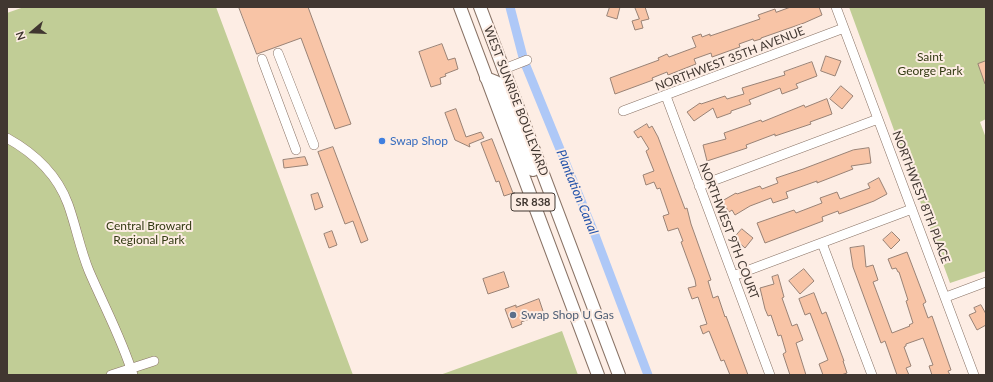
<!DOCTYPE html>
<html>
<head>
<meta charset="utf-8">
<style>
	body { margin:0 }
	#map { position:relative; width:993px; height:382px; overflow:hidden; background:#fdede4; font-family:Lato,sans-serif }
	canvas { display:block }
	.frame { position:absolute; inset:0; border:8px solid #413731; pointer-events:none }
	.north { position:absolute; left:12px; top:12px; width:40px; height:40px; -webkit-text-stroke:3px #fdede4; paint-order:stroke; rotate:251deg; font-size:11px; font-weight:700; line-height:16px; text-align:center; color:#413731 }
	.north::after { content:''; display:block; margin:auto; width:14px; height:18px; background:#413731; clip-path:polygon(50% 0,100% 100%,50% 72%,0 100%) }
</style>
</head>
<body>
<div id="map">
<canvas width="993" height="382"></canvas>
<div class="frame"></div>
<div class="north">N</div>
</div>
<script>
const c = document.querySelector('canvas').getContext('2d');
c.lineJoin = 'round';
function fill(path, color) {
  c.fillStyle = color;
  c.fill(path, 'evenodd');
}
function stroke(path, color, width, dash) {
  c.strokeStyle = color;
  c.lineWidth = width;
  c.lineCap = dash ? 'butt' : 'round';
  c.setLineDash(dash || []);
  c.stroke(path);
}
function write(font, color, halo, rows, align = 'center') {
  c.font = font + ' Lato,sans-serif';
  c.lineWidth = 4;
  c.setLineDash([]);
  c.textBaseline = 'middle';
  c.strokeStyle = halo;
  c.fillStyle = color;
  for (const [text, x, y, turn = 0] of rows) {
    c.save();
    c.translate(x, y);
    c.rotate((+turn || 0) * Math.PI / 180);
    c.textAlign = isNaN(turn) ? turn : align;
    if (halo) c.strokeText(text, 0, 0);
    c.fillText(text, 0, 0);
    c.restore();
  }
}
fill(new Path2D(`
	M24,7h192l137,368h-346v-362z
	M849,7h137v112l-6,3 6,16v133l-36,12z
	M562,331l16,44h-138z`), '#c1cd96');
stroke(new Path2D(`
	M510,7l14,54 71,174 53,140`), '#aec8f7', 9);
const building = new Path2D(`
	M239,7h69l43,117 -16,5 -34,-91 -44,16z
	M610,7h10l-3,12 -10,-3z
	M635,7h10l4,12 -8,2 2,7 -8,2 -3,-9 7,-2z
	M791,7h28l3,8 -18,8 -43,15v1l-7,2 -1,-2 -14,5 1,3 -28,10 -1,-4 -17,6 2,5 -28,11 -1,-3 -15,6 1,2 -38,14 -5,-16 49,-18 -1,-2 9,-4 2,3 27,-10 -4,-10 9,-3 1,3 8,-3v2l50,-17 -2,-4 17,-6 1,3z
	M442,44l6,16 7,-2 3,11 -13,5 1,2 -6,2 1,6 -10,3 -12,-35z
	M826,56l15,5 -6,15 -14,-5z
	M986,61v23h-1l-7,-20z
	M812,62l5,14 -21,8 2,4 -16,6 -2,-6 -31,12 2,4 -20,7v2l-14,5 -4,-10 -19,13 -7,-9 13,-9 1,1 24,-8 2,3 17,-5 -2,-6 43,-13 -1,-3z
	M841,86l12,10 -11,13 -12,-10z
	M827,99l5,15 -22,8 1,2 -36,12v-2l-29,11 1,3 -40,13 -4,-16 23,-6 -2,-6 37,-13 1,2 42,-17 1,2z
	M456,109l10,28 15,-5 3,6 -15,6 1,3 -15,-7 -10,-27z
	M647,124l2,4 3,-2 6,11 27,72 2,-1 4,16 20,56 -3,1 5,17 5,-2 7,21 1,-1 22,59h-18l-6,-15 -3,1 -12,-30 -6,3 -3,-8 7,-2 -9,-27 -6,2 -4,-11 8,-2 -1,-6 -14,-38 2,-1 -5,-13 -10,3 -5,-15 6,-2 -9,-26 -3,1 -3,-7 -8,3 -3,-10 11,-4 -8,-20 3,-2 -8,-13 -3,2 -4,-6z
	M492,139l21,54 -9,3 -5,-15 -3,1 -15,-39z
	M333,147l35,93 -7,3 -8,-22 -8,3 -27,-72z
	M869,148l2,15 -20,3 2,3 -36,14v-2l-31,11 2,6 -15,5 -2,-5 -21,8 -15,9 -3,-5 -3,2 -7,-11 14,-8 1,1 23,-8 2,3 16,-6 -2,-5 27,-9 50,-19z
	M305,157l3,8 -24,3 -1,-8z
	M879,178l8,16 -13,7 -35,13 -1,-3 -16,6 1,4 -58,22 -8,-20 37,-13 2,3 26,-10 -2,-5 17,-6 3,7 30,-11 -2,-4z
	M318,193l5,14 -8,3 -4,-15z
	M742,229l11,9 -8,10 -11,-10z
	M332,231l5,14 -8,3 -5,-14z
	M892,232l8,8 -9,9 -8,-9z
	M864,246l2,21 7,-2 5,15 -5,2 19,51 18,-7 -1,-1 4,-2 -7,-22 2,-1 -9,-28h-1l-2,-4 -4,1 -4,-10 19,-7 19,50 -3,2 5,14 4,-2 19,54 -3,1 2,4h-18l-3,-9 4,-1 -10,-27 -17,6v2l-2,1 7,19 -5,2 3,7h-12l-12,-34 -4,2 -28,-76 -3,-19z
	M804,269l10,12 -14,13 -11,-13z
	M504,272l5,15 -21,7 -5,-15z
	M778,275l6,22 -2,1 10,28 5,-2 6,16 -7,3 10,32h-16l-7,-21 3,-2 -5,-17 -3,1 -7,-21 -3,1 -3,-7 -5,-21 14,-4 -2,-7z
	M814,293l8,21 4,-2 18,49h-1l4,12 -6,2h-18l-4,-11 9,-4 -18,-47 -5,2 -6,-16z
	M539,299l5,15 -23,8 1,2 -10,4 -7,-19 11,-4v2z
	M981,305l5,9v11l-9,5 -8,-15 7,-3 -2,-4z`);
fill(building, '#f8c4a6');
stroke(building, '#998275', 1);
const minor = new Path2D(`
	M836,7l138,368
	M278,53l36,92
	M262,59l34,91
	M504,69l23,-9
	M666,96l104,279
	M623,111l221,-83
	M7,138c27,15 50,36 61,66 8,22 12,45 21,67 15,35 33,68 44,104
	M699,186l179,-67
	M822,243l50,132
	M733,276l179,-67
	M946,297l40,-15
	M111,375l43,-14`);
const major = new Path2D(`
	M460,7l138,368
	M480,7l139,368
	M486,78l10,4 3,4 34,84`);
stroke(minor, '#897366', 10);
stroke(major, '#897366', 14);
stroke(minor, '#fff', 9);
stroke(major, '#fff', 12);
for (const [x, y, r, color] of [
	[382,141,4,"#3f7fe0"],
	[513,315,4,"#5c6f8a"]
]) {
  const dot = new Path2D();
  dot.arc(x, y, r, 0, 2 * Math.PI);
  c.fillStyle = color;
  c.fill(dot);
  stroke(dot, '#fdede4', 1.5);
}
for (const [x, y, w] of [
	[533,202,44]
]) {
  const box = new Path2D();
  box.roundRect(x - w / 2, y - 9, w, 18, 3);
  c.fillStyle = '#fdede4';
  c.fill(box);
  stroke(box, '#413731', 1);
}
write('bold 11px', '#413731', null, [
	["SR 838",533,202]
]);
write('12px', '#343b14', '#fdede4', [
	["Saint",930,57],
	["George Park",930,71],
	["Central Broward",149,226],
	["Regional Park",149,240]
]);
write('12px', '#413731', '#fdede4', [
	["NORTHWEST 35TH AVENUE",730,59,-21],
	["WEST SUNRISE BOULEVARD",516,101,69],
	["NORTHWEST 8TH PLACE",921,197,69],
	["NORTHWEST 9TH COURT",729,231,69]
]);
write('12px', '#366cbe', '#fdede4', [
	["Swap Shop",390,141]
], 'left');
write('12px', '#4e5e75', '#fdede4', [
	["Swap Shop U Gas",521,315]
], 'left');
write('italic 13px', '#2353aa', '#fdede4', [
	["Plantation Canal",577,192,68]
]);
</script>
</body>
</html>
